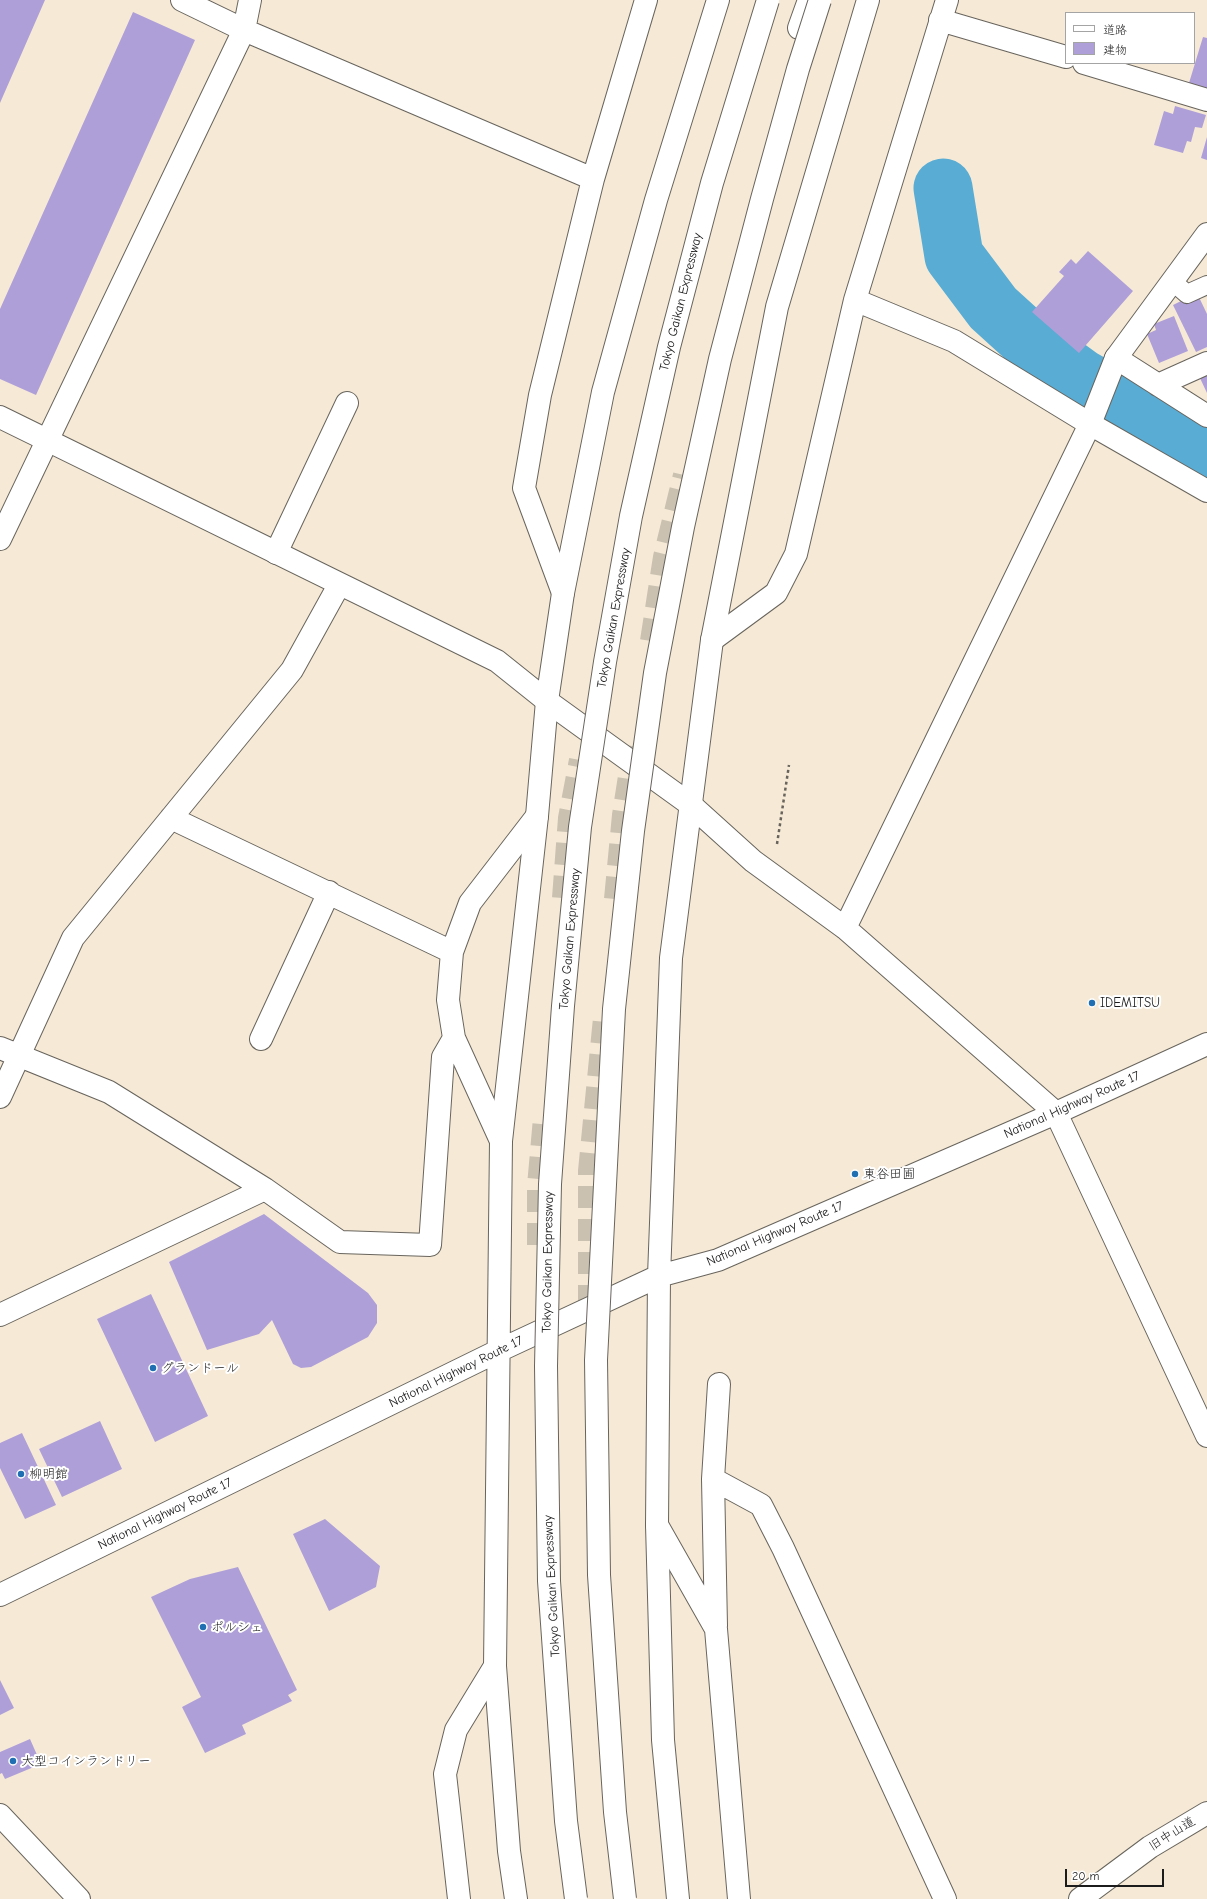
<!DOCTYPE html>
<html>
<head>
<meta charset="utf-8">
<style>
	body { margin:0 }
	#map { position:relative; width:1207px; height:1899px; overflow:hidden; background:#f6ead6; font-family:"Comic Neue","Klee One",sans-serif }
	canvas { display:block }
	.legend { position:absolute; left:1065px; top:12px; width:130px; height:52px; box-sizing:border-box; background:#fff; border:1px solid #a4a4a4; margin:0; padding:5px 7px; list-style:none; font-size:12px; color:#1c1c1c }
	.legend li { display:flex; align-items:center; gap:8px; height:20px }
	.legend b { width:20px; border:1px solid #a4a4a4 }
	.scale { position:absolute; left:1065px; top:1869px; width:99px; height:18px; box-sizing:border-box; border:2px solid #1c1c1c; border-top:0; padding-left:5px; font-size:12px; line-height:14px; white-space:nowrap; color:#1c1c1c; -webkit-text-stroke:3px #fff; paint-order:stroke }
</style>
</head>
<body>
<div id="map">
<canvas width="1207" height="1899"></canvas>
<ul class="legend">
<li><b style="height:5px;background:#fff"></b>道路</li>
<li><b style="height:11px;background:#af9fd9"></b>建物</li>
</ul>
<div class="scale">20 m</div>
</div>
<script>
const c = document.querySelector('canvas').getContext('2d');
c.lineJoin = 'round';
function stroke(path, color, width, dash) {
  c.strokeStyle = color;
  c.lineWidth = width;
  c.lineCap = dash ? 'butt' : 'round';
  c.setLineDash(dash || []);
  c.stroke(path);
}
function fill(path, color) {
  c.fillStyle = color;
  c.fill(path, 'evenodd');
}
function write(font, color, halo, rows, align = 'center') {
  c.font = font + ' "Comic Neue","Klee One",sans-serif';
  c.lineWidth = 4;
  c.setLineDash([]);
  c.textBaseline = 'middle';
  c.strokeStyle = halo;
  c.fillStyle = color;
  for (const [text, x, y, turn = 0] of rows) {
    c.save();
    c.translate(x, y);
    c.rotate((+turn || 0) * Math.PI / 180);
    c.textAlign = isNaN(turn) ? turn : align;
    if (halo) c.strokeText(text, 0, 0);
    c.fillText(text, 0, 0);
    c.restore();
  }
}
stroke(new Path2D(`
	M943,188l11,68 39,52 33,30 55,40 126,72`), '#59acd4', 59);
fill(new Path2D(`
	M0,0h45l-45,103z
	M133,12l62,28 -159,355 -36,-16v-70z
	M1203,37l4,1v51l-18,-6z
	M1175,106l31,9 -4,13 -7,-1 -4,15 -4,-1 -4,12 -29,-8 10,-34 9,3z
	M1207,137v23l-6,-2z
	M1088,251l45,40 -54,62 -47,-41 32,-36 -5,-4 12,-13 5,5z
	M1197,293l10,21v33l-11,5 -23,-47z
	M1174,316l14,35 -29,12 -12,-29 9,-4 -2,-6z
	M1207,372v21l-8,-17z
	M264,1214l104,79 9,12v18l-9,14 -57,30 -10,1 -8,-4 -21,-44 -13,14 -52,16 -38,-88z
	M151,1294l57,122 -53,26 -58,-123z
	M100,1421l22,48 -60,28 -23,-48z
	M22,1433l34,72 -31,14 -25,-51v-25z
	M325,1519l55,47 -4,21 -47,24 -36,-77z
	M238,1567l59,123 -9,5 4,6 -50,24 4,9 -41,19 -23,-46 19,-10 -50,-100 39,-18z
	M0,1680l14,28 -14,7z
	M30,1739l11,25 -36,15 -3,-6 -2,1v-22z`), '#af9fd9');
stroke(new Path2D(`
	M651,641l13,-84 20,-82
	M563,898l6,-80 11,-58
	M615,899l8,-84 11,-71
	M538,1245v-59l6,-68
	M589,1307v-136l15,-153`), '#cac1b1', 22, [22, 11]);
const lane = new Path2D(`
	M1172,281l15,13 20,-9`);
const street = new Path2D(`
	M182,0l62,30 349,149
	M940,20l126,37
	M1084,63l123,37
	M855,300l99,41 136,83 117,67
	M1116,358l91,58
	M1158,385l49,-22
	M0,539l244,-509 6,-30
	M276,553l71,-150
	M563,593l-39,-105 16,-93 53,-216 53,-179
	M712,640l64,-47 20,-39 59,-254 92,-300
	M171,818l281,134
	M261,1039l68,-147
	M0,1048l109,44 156,97 75,53 90,3 13,-188 11,-19
	M0,1097l73,-159 219,-268 47,-85
	M501,1141l-47,-103 -6,-38 4,-48 18,-49 67,-87
	M0,1315l265,-126
	M713,1479l48,26 22,43 162,351
	M657,1525l59,104 23,270
	M716,1626l-3,-147 6,-95
	M0,1815l79,84
	M459,1899l-14,-125 11,-44 39,-64`);
const secondary = new Path2D(`
	M0,417l497,244 50,40 144,104 62,56 92,67 211,185 151,323
	M845,928l245,-504 26,-66 91,-124
	M1080,1899l70,-52 57,-34`);
const highway = new Path2D(`
	M799,28l10,-28
	M0,1595l498,-244 161,-75 59,-16 338,-147 151,-69
	M516,1899l-7,-48 -14,-185 6,-525 36,-325 10,-115 16,-108 40,-201 53,-192 62,-200
	M678,1899l-15,-159 -6,-215 2,-249 12,-318 41,-318 65,-333 91,-307`);
stroke(lane, '#68645d', 20);
stroke(street, '#68645d', 24);
stroke(secondary, '#68645d', 24);
stroke(highway, '#68645d', 24);
stroke(new Path2D(`
	M777,844l12,-79`), '#68645d', 2.5, [3, 3]);
stroke(lane, '#fff', 18);
stroke(street, '#fff', 22);
stroke(secondary, '#fff', 22);
stroke(highway, '#fff', 22);
const highwayBridge = new Path2D(`
	M576,1899l-10,-78 -17,-240 -3,-215 4,-182 13,-178 17,-179 25,-165 26,-146 38,-169 43,-164 56,-183
	M625,1899l-10,-87 -16,-237 -3,-215 18,-351 19,-178 22,-158 28,-146 37,-168 42,-160 36,-130 22,-69`);
stroke(highwayBridge, '#68645d', 24, []);
stroke(highwayBridge, '#fff', 22);
for (const [x, y, r, color] of [
	[1092,1003,4,"#1f6fb2"],
	[855,1174,4,"#1f6fb2"],
	[153,1368,4,"#1f6fb2"],
	[21,1474,4,"#1f6fb2"],
	[203,1627,4,"#1f6fb2"],
	[13,1761,4,"#1f6fb2"]
]) {
  const dot = new Path2D();
  dot.arc(x, y, r, 0, 2 * Math.PI);
  c.fillStyle = color;
  c.fill(dot);
  stroke(dot, '#fff', 1.5);
}
write('13px', '#1c1c1c', '#fff', [
	["Tokyo Gaikan Expressway",681,302,-76],
	["Tokyo Gaikan Expressway",614,618,-80],
	["Tokyo Gaikan Expressway",570,939,-85],
	["National Highway Route 17",1072,1105,-24],
	["National Highway Route 17",775,1234,-23],
	["Tokyo Gaikan Expressway",548,1262,-89],
	["National Highway Route 17",456,1372,-26],
	["National Highway Route 17",165,1514,-26],
	["Tokyo Gaikan Expressway",552,1586,-93],
	["旧中山道",1172,1834,-32]
]);
write('13px', '#1c1c1c', '#fff', [
	["IDEMITSU",1100,1003],
	["東谷田圃",863,1174],
	["グランドール",161,1368],
	["柳明館",29,1474],
	["ポルシェ",211,1627],
	["大型コインランドリー",21,1761]
], 'left');
</script>
</body>
</html>
